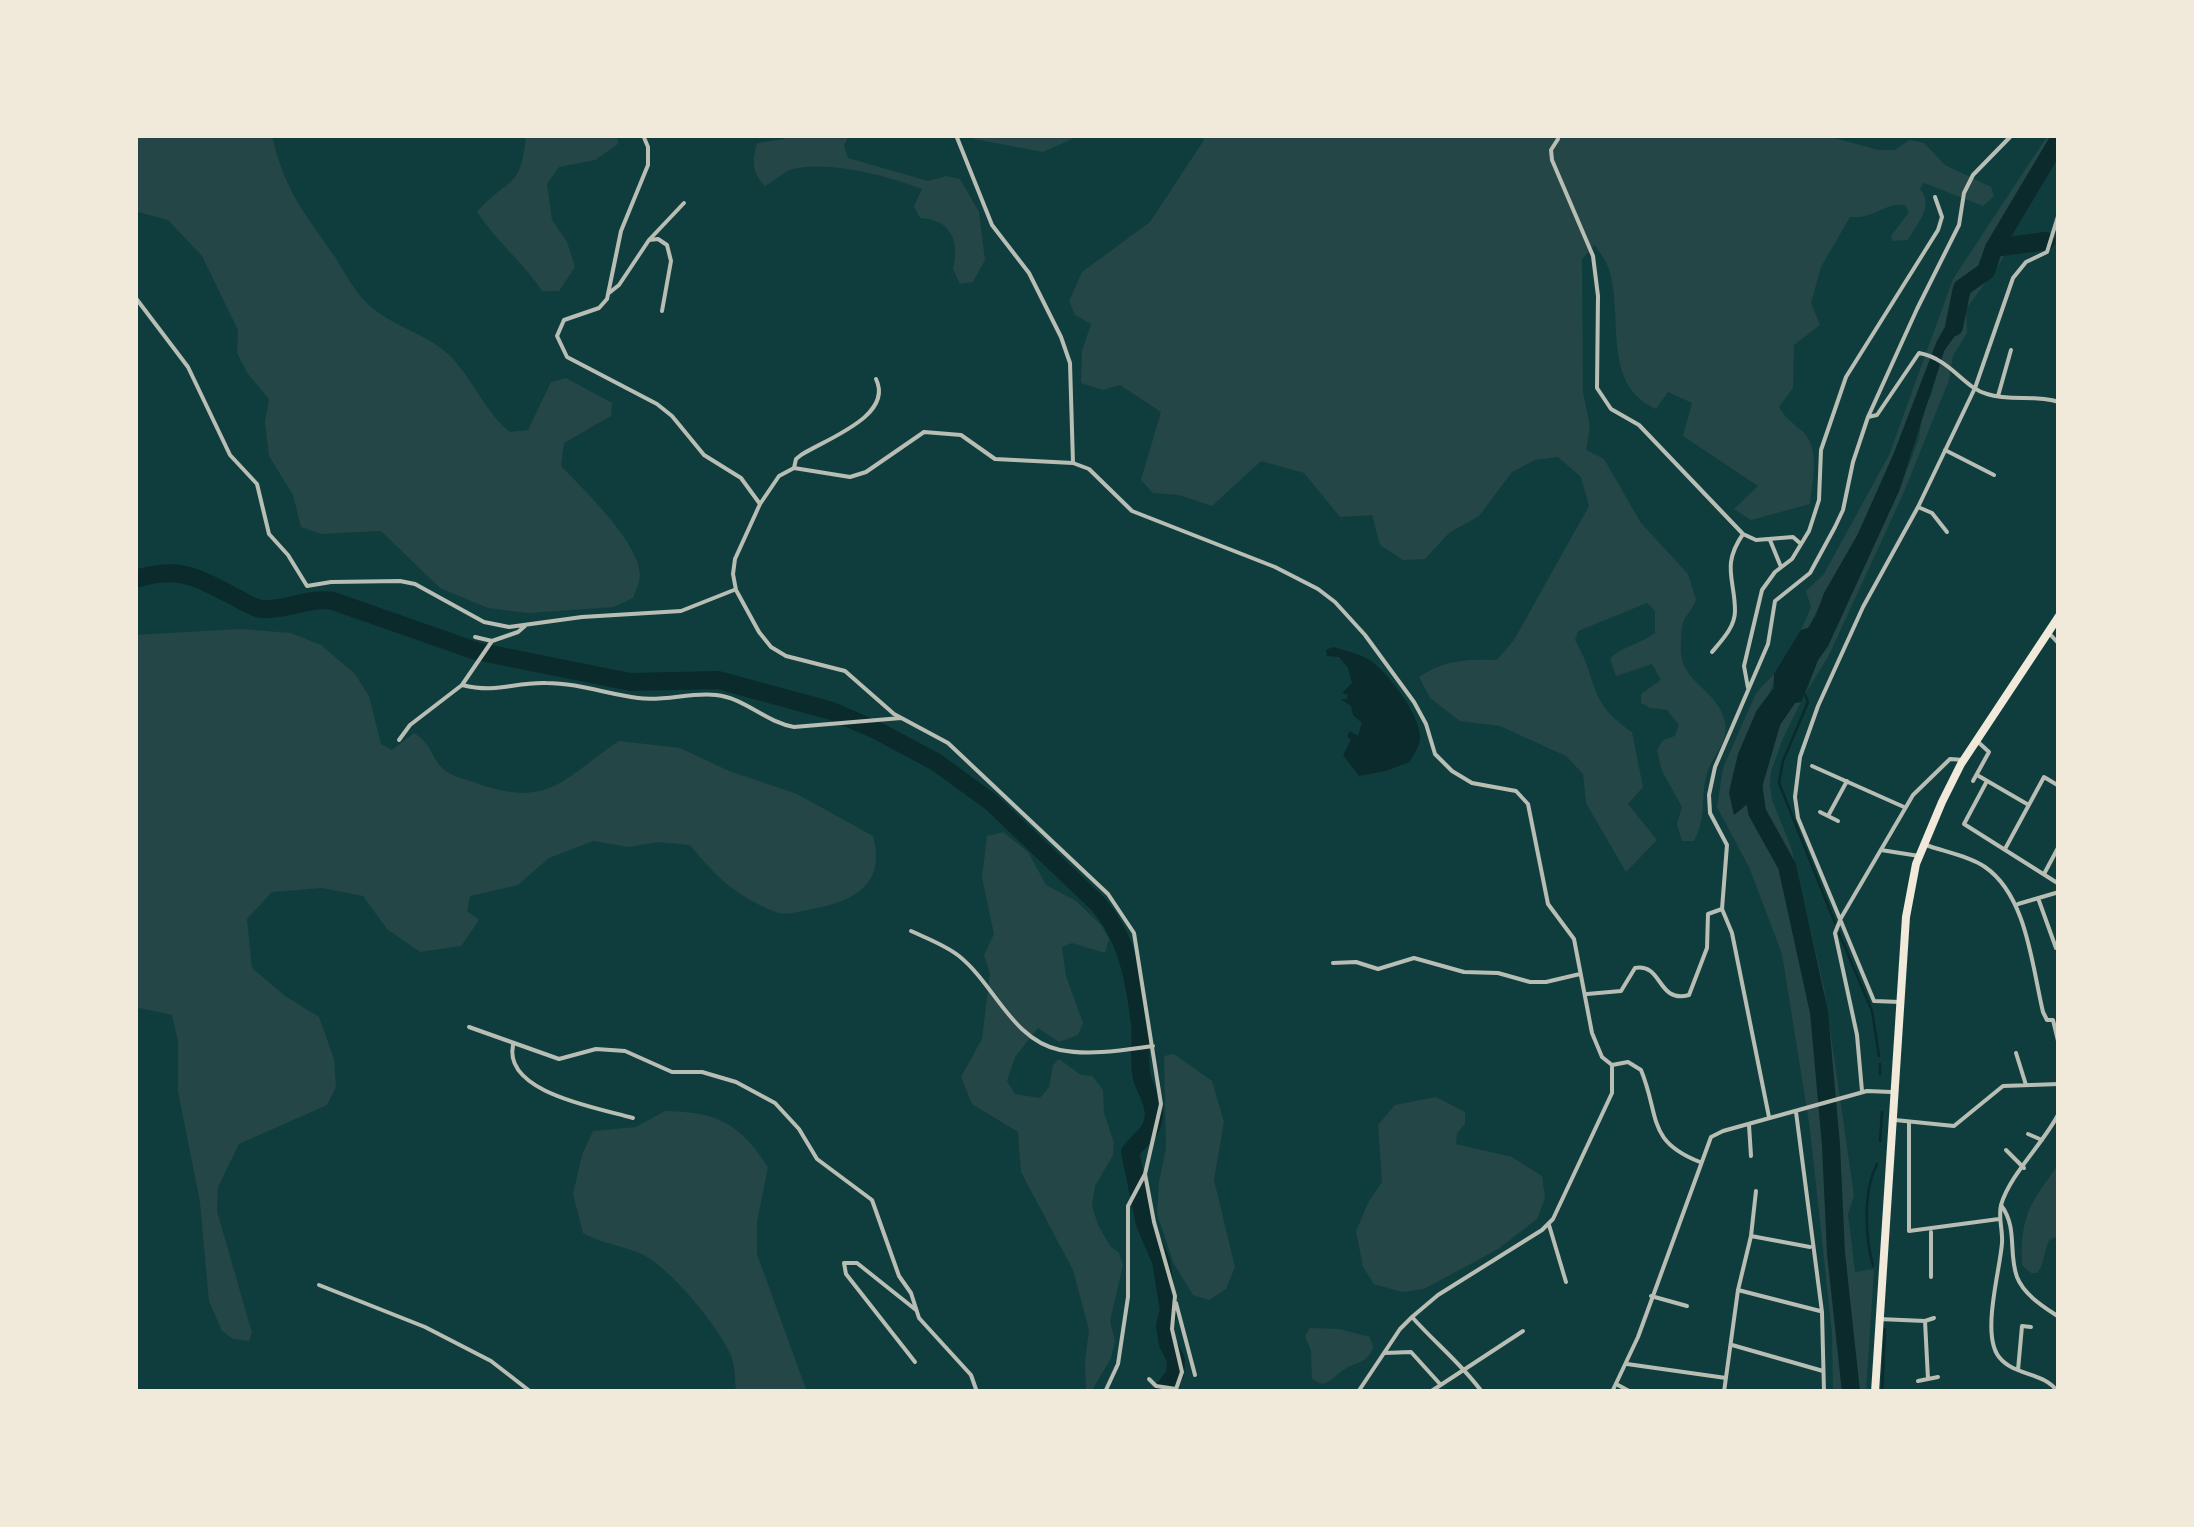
<!DOCTYPE html>
<html>
<head>
<meta charset="utf-8">
<style>
	body { margin:0 }
	#map { position:relative; width:2194px; height:1527px; overflow:hidden; background:#0f3d3e; font-family:Mulish,sans-serif }
	canvas { display:block }
	.frame { position:absolute; inset:0; border:138px solid #f1e9da; pointer-events:none }
</style>
</head>
<body>
<div id="map">
<canvas width="2194" height="1527"></canvas>
<div class="frame"></div>
</div>
<script>
const c = document.querySelector('canvas').getContext('2d');
c.lineJoin = 'round';
function fill(path, color) {
  c.fillStyle = color;
  c.fill(path, 'evenodd');
}
function stroke(path, color, width, dash) {
  c.strokeStyle = color;
  c.lineWidth = width;
  c.lineCap = dash ? 'butt' : 'round';
  c.setLineDash(dash || []);
  c.stroke(path);
}
fill(new Path2D(`
	M135,135h137c12,55 32,77 63,122 9,14 18,32 30,44 23,25 59,30 84,54 23,22 38,60 61,77l18,-2 23,-48 15,-4 46,25 -1,13 -47,27 -3,23c22,23 78,76 79,109 0,7 -5,17 -7,23l-20,9 -85,6 -40,-5 -48,-20 -59,-57 -60,3 -20,-7 -8,-32 -24,-39 -4,-34 4,-23 -21,-25 -11,-21 1,-23 -36,-74 -34,-36 -33,-9z
	M526,135h91l1,9 -23,16 -36,7 -12,17 5,36 15,22 8,25 -16,24h-17c-19,-29 -46,-50 -65,-79 33,-37 44,-21 49,-77z
	M785,135h64l-5,11 4,12 80,23 18,-5 14,3 19,33 6,48 -12,22 -13,2 -7,-15c7,-29 -2,-49 -33,-51l-6,-12 8,-17c-33,-13 -94,-29 -129,-20 -9,2 -19,12 -28,17 -13,-14 -13,-24 -8,-43l27,-4z
	M971,135h110l-38,17 -69,-13z
	M1202,135h622l54,15h17l14,-10 15,3 21,22 46,22 3,9 -11,10 -59,-23 -4,6c15,17 -3,34 -12,51l-16,1 -1,-5 18,-24 -4,-7c-18,-4 -29,14 -55,12l-29,50 -10,36 9,22 -26,20 -1,43 -14,19c7,12 13,15 23,24 19,17 10,50 8,73l-59,16 -17,-11 24,-23 -75,-50 9,-33 -24,-11 -12,17c-54,-24 -33,-89 -46,-136 -2,-10 -10,-20 -15,-28l-13,14 1,133 7,35 -4,23 18,9 37,64 47,51 8,26c-3,8 -8,13 -12,20 -3,6 -3,16 -3,23 -4,41 37,44 44,79 4,20 -12,33 -18,51 -7,25 0,44 -13,68h-12l-5,-17 5,-17 -20,-36 -5,-21 6,-10 12,-4 4,-11 -12,-15 -17,-2 -9,-5v-9l20,-14 -9,-16 -36,12 -6,-18c14,-12 30,-14 45,-25v-22l-8,-8 -69,28 -3,9c24,41 11,61 57,92l11,55 -15,17 29,36 -31,32 -40,-69 -3,-29 -17,-18 -66,-30 -40,-5 -30,-23 -11,-21c25,-17 48,-18 78,-17l17,-20 75,-134 -8,-29 -23,-20 -23,3 -23,12 -33,44 -30,17 -24,26 -22,1 -23,-15 -8,-30 -32,2 -36,-44 -43,-12 -49,45 -33,-11 -26,-2 -12,-13 20,-68 -41,-27 -17,5 -22,-7 1,-32 9,-27 -16,-9 -6,-14 13,-29 68,-50 54,-82z
	M2048,135h11v18l-42,68 -15,39 -36,49 1,24 -14,23 -4,24 -45,112 -75,163 -23,38 12,-33 10,-14 71,-155 20,-53 3,-24 9,-19 27,-90 -21,36 -43,112 -36,81 -50,94 -7,2 10,-23 -5,-16 18,-17 65,-119 64,-176z
	M240,629l51,4 30,12 34,29 14,22 12,48 11,6 22,-17c18,11 16,23 29,36 7,7 26,11 36,15 71,25 86,-7 140,-43l61,7 49,23 68,23 76,42c14,50 -22,67 -66,74 -10,2 -21,6 -31,2 -39,-15 -60,-35 -86,-67l-32,-3 -29,5 -36,-6 -44,17 -31,27 -48,11 -3,15 12,9 -18,26 -41,6 -33,-23 -24,-33 -41,-8 -50,4 -25,27 5,49 33,28 34,21 15,42 2,28 -9,18 -88,39 -21,43 -1,24 35,122 -3,8 -16,-2 -11,-8 -13,-30 -9,-99 -22,-111v-50l-6,-26 -37,-8v-372z
	M1774,674c0,20 -11,25 -19,42 -12,25 -21,50 -26,77l31,1 20,-69 15,-22 6,-1 -18,36 -12,34 -1,13 2,15 19,47 33,140 30,209 -6,18 7,58 19,-3 -8,123h-33l-1,-59 -22,-204 -28,-175 -33,-87 -32,-60 6,-39 33,-75z
	M1003,832l25,20 18,33 30,16 25,24 8,14 -4,14 -33,-10 -10,4 4,29 17,47 -5,12 -19,7 -21,-14 -23,29 -8,24 8,13 25,4 9,-11 4,-22 6,-6 22,16 11,1 11,14 1,23 10,30 -1,12 -18,31 -3,20 6,19 12,21 9,7 4,12 -13,56 5,20 -4,17 -20,34 -5,-2 -1,-29 4,-31 -16,-60 -52,-98 -3,-40 -46,-28 -11,-27 21,-38 8,-66 -6,-18 10,-21 -12,-56 5,-42z
	M1174,1054l38,27 12,41 -10,58 21,87 -9,22 -17,11 -16,-5 -19,-31 -17,-50 2,-32 7,-34 -2,-92z
	M1436,1097l29,15v12l-8,9 -1,11 56,13 30,19 3,22 -8,21 -39,30 -74,40 -22,3 -28,-8 -11,-17 -7,-36 13,-30 13,-19 -4,-57 17,-20z
	M665,1111c53,1 74,12 103,56l-11,55v32l50,138h-71c-1,-12 -1,-28 -6,-39 -15,-30 -53,-76 -81,-95 -19,-12 -46,-13 -66,-25l-10,-39 9,-39 11,-24 43,-4z
	M2059,1164v73l-9,2c-7,12 -5,25 -13,34h-6l-9,-8c-2,-50 9,-63 37,-101z
	M1310,1328l29,1 31,8 3,11c-7,16 -15,13 -28,21 -10,6 -11,12 -23,15l-10,-5 -1,-28 -6,-15z`), '#244646');
fill(new Path2D(`
	M1959,303l3,23 -18,25 -45,140 -71,155 -10,14 -17,42 -6,1 -15,22 -20,69 -26,21 -5,-22 9,-39 19,-44 17,-22v-14l27,-44 7,-2 8,-13 8,-22 34,-59 36,-81 43,-112z
	M1333,647c11,3 28,7 38,14 18,13 51,56 49,79 -1,7 -7,15 -10,22l-25,9 -26,5 -16,-21 8,-15 -4,-4 3,-5 8,5 4,-13 -9,-8 -2,-9 -10,-7h6l1,-4 -6,-2 10,-10 -4,-15 -9,-11 -12,-1 -1,-6z`), '#0a2a2b');
stroke(new Path2D(`
	M1805,695l3,7 -25,59 -4,22 56,140
	M1839,933l33,78 7,45
	M1880,1064v10
	M1880,1141l2,-29
	M1873,1266c-8,-29 -10,-75 4,-102
	M1882,1392l3,-63`), '#0a2a2b', 2.5);
stroke(new Path2D(`
	M1994,248l52,-7
	M1954,327l8,-39 24,-17 8,-23 65,-109
	M135,579c44,-13 59,-3 98,17 9,4 19,12 29,13 24,2 46,-12 71,-8l143,50 154,31 88,-2 114,31 46,20 58,31 55,40 106,101c30,33 38,78 43,121 2,18 -2,38 2,54 4,13 12,23 12,37 -1,18 -14,24 -24,37l15,72 16,37 8,49 -4,16 3,18 8,16 -1,14 -13,18
	M1752,776l5,36 30,54 32,146 12,133 5,108 15,139`), '#0a2a2b', 18);
stroke(new Path2D(`
	M643,135l5,12v18l-27,66 -14,68 -8,9 -35,12 -7,16 10,21 90,47 15,12 32,39 37,23 19,26
	M956,135l36,90 37,48 32,64 9,26 3,100
	M1558,139l-7,11 1,10 41,96 5,40 -1,92 14,21 28,16 104,109 13,6 37,-3 8,7
	M649,240l9,-1 9,6 4,16 -9,50
	M609,293l10,-8 30,-45 35,-37
	M135,297l53,70 42,88 27,29 12,50 19,21 19,31 24,-4 69,-1 15,3 69,38 25,5 73,-10 99,-6 53,-21
	M1998,396l13,-46
	M1868,417l9,-2 42,-62c32,6 45,35 68,41 24,8 48,0 72,8
	M1945,450l49,25
	M794,468l2,-9 5,-4c25,-16 93,-39 75,-76
	M1918,507l14,6 15,19
	M1770,540l11,27
	M2048,632l11,12
	M475,637l17,4
	M1712,652c10,-12 23,-25 23,-41 0,-32 -14,-45 8,-77
	M462,685l30,-44 26,-9 7,-6
	M1748,688l-4,-22 18,-76 13,-18 17,-13 17,-28 10,-31 2,-50 25,-73 92,-147 4,-13 -7,-20
	M399,740l11,-15 52,-40c36,9 51,-3 84,-2 32,0 61,11 92,15 25,4 52,-6 78,-3 29,3 49,27 78,32l107,-9
	M1812,766l92,41
	M1977,775l50,29
	M1973,781l16,-29 -12,-11
	M1987,781l-23,43 95,60
	M1820,812l18,9
	M1828,816l19,-35
	M1926,845c19,7 43,11 59,22 42,29 47,99 58,145l4,8h6l6,25
	M2005,849l39,-72 15,9
	M1881,850l38,6
	M2044,874l15,-28
	M2038,898l18,50
	M2018,904l41,-12
	M911,931c17,8 34,14 48,25 36,29 53,84 101,94 30,6 64,0 93,-4
	M1333,963l23,-1 22,7 36,-11 50,14 34,1 32,9h16l34,-8
	M1587,994l34,-3 14,-23c28,-5 22,36 54,27l18,-47 1,-34 14,-5
	M1900,1002l-26,-1 -76,-183 -3,-21 5,-40 18,-51 45,-99 55,-100 57,-119 38,-110 13,-16 21,-10 12,-39
	M469,1027l90,32 37,-10 29,2 47,21h30l34,10 39,21 24,26 18,30 55,41 27,76 12,17 8,25 52,57 6,17
	M513,1045c-10,48 86,63 120,73
	M2016,1053l10,32
	M1612,1065l16,-3 13,8c19,46 5,71 59,92
	M1862,1091l-5,-56 -22,-102 6,-15 72,-123 37,-36 14,1
	M1796,1112l26,200 2,80
	M1769,1117l-37,-184 -10,-24 5,-64 -17,-32 -1,-18 6,-28 53,-123 7,-43 35,-28 25,-46 8,-17 10,-48 15,-45 49,-108 42,-84 5,-32 9,-18 39,-40
	M1895,1120l59,6 49,-40 56,-2
	M1909,1122v109l90,-12
	M1749,1125l2,31
	M2028,1134l14,6
	M2006,1150l18,18
	M1145,1174l9,48 21,74 -3,33 10,43 -7,20
	M2001,1205c17,23 7,47 16,72 7,18 27,30 42,40
	M1549,1225l17,57
	M1931,1232v45
	M1751,1236l59,11
	M319,1285l106,42 66,34 40,31
	M1738,1290l82,21
	M1651,1296l36,10
	M1176,1303l19,72
	M1412,1317c23,26 50,47 70,75
	M1879,1319l46,2 9,-3
	M1925,1321l3,58
	M1732,1345l91,26
	M1384,1353l27,-1 29,32
	M915,1362l-69,-88 -2,-11h13l59,47
	M1627,1364l99,14
	M2018,1370l4,-44 9,1
	M1149,1379l7,7 20,3
	M1918,1381l20,-4
	M1618,1385l13,7
	M1105,1392l13,-28 10,-67v-91l17,-32 16,-70 -27,-171 -26,-39 -160,-151 -54,-29 -49,-43 -59,-15 -15,-9 -12,-15 -23,-42 -3,-16 2,-15 25,-55 19,-28 15,-8 56,9 16,-5 58,-40 37,3 34,24 78,4 16,6 43,42 143,56 43,22 17,13 30,33 49,67 12,22 9,30 17,17 20,12 44,8 12,13 20,100 26,35 18,94 10,24 10,8v28l-59,126 -11,11 -104,65 -26,22 -12,12 -42,63
	M1430,1392l93,-61
	M1612,1392l26,-55 73,-200 12,-6 144,-40 24,1
	M1724,1392l14,-102 13,-54 5,-45
	M2058,1392c-15,-21 -43,-15 -59,-35 -18,-23 1,-86 3,-114 1,-13 -4,-25 -1,-38 9,-31 43,-62 58,-92`), '#b8beb3', 4);
stroke(new Path2D(`
	M1875,1392l31,-475 10,-53 26,-62 19,-38 98,-148`), '#f1e9da', 8);
</script>
</body>
</html>
